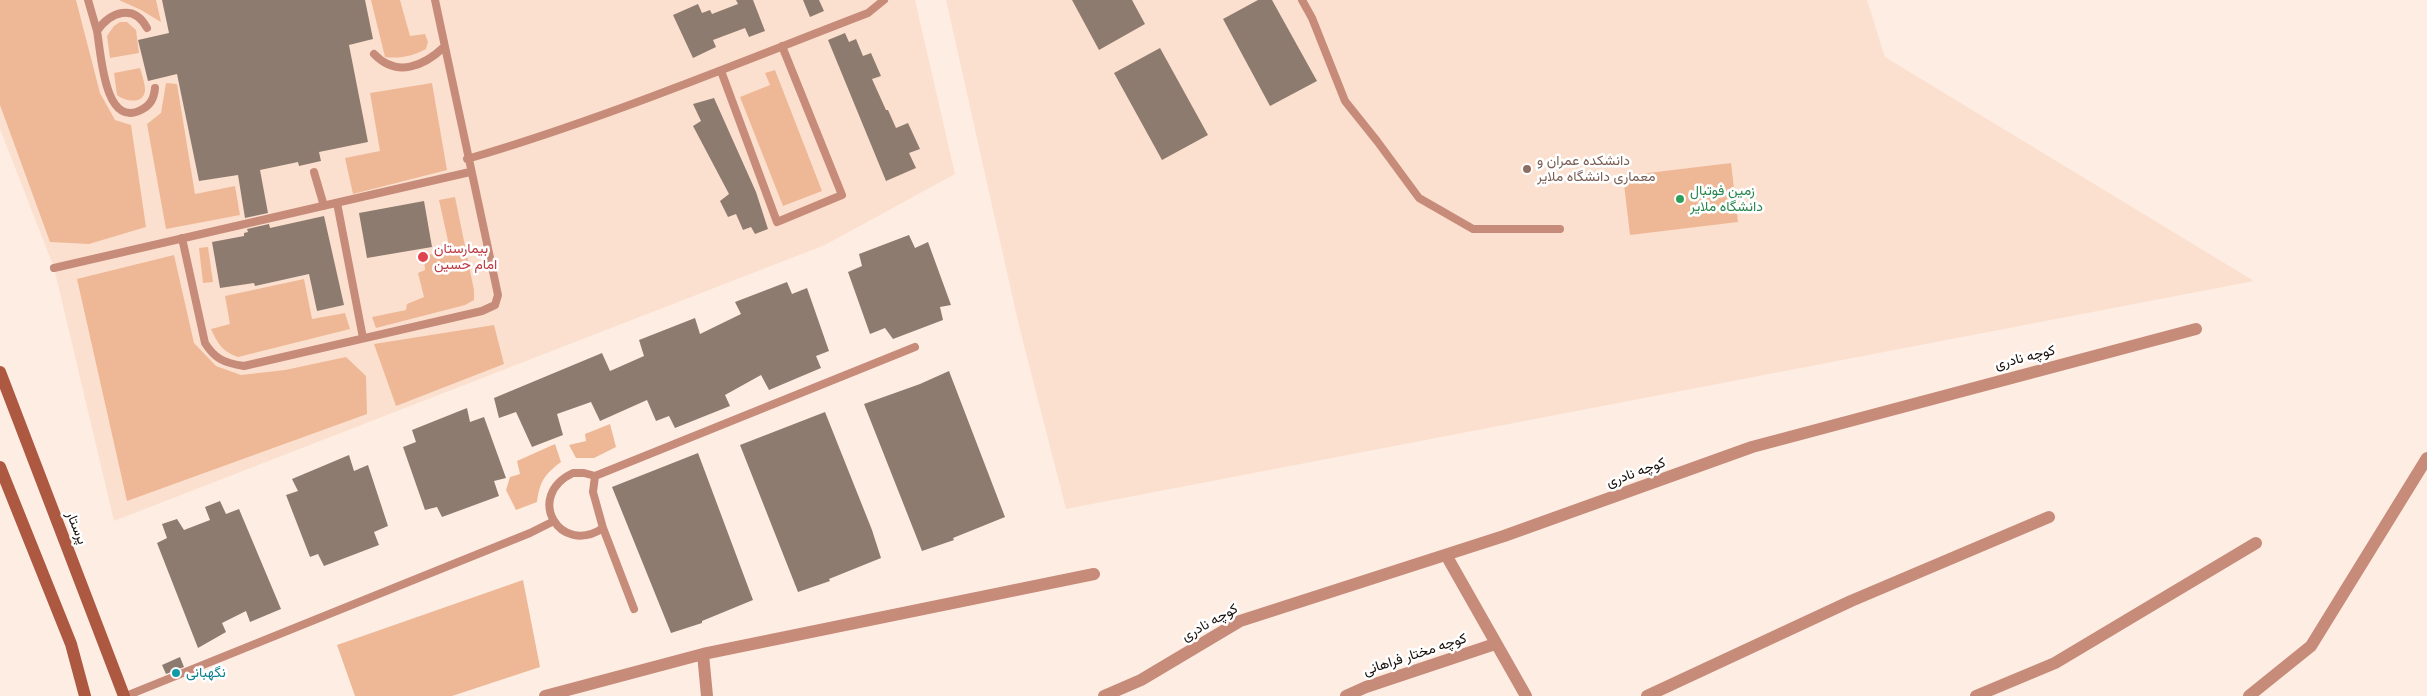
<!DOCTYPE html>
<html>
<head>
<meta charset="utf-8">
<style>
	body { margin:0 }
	canvas { display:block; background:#feede3 }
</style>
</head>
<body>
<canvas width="2427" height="696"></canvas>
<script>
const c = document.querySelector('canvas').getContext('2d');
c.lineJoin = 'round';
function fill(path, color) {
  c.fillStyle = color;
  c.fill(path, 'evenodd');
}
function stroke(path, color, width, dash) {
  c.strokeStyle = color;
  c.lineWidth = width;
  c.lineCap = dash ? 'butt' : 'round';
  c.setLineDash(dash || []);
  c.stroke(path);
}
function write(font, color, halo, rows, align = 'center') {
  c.font = font + ' "Varela Round",Vazirmatn,sans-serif';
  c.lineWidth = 5;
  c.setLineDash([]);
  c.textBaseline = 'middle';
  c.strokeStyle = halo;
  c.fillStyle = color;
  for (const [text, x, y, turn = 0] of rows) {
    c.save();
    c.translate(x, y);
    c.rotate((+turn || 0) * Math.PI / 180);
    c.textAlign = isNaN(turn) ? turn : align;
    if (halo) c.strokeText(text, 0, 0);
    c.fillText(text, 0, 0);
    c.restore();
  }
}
fill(new Path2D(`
	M0,0h915l40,174 -130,71 -711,276 -60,-253 -54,-139z
	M946,0h921l18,57 369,224 -1188,228 -47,-183z`), '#fce0cf');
fill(new Path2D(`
	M0,0h76l24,93 15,27 16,5 15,102 -57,17 -39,-2 -50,-137z
	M119,0h37l5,22 -20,-12z
	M371,0h29l10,36 15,-2 3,8 -2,7c-14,7 -25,10 -41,8z
	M120,22h7l9,8 3,23 -29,5 -3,-22 7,-10z
	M140,68c2,6 4,13 5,20 1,17 -19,14 -28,7l-3,-22z
	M775,70l47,121 -39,15 -43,-109 30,-12 -5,-12z
	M166,83l11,1 18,110 40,-8 5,29 -74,14 -19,-105 14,-11z
	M432,83l15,87 -94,24 -8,-36 35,-7 -10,-58z
	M1731,163l7,59 -108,13 -7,-59z
	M455,197l19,93v10l-9,5 -89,23 -4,-11 34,-7 1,-6 17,-7 -6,-24 7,-3 -1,-14 26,-6 -11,-50z
	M208,247l5,35 -10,1 -4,-35z
	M174,255l20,88 22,23 25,9 44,-5 61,-13 20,19 1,38 -240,87 -50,-222z
	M304,279l8,40 33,-6 5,16 -112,28c-15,-5 -21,-14 -27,-28l19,-5 -5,-28z
	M494,325l10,39 -108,42 -22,-62z
	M610,424l6,23 -22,11h-18l-7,-13 17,-4 -1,-7z
	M555,444l6,18c-17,13 -21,19 -24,40l-21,8 -10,-20 4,-13 10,-3 -3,-13z
	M523,580l17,87 -88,29h-97l-18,-51z`), '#eeb896');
fill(new Path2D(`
	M162,0h203l8,39 -24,6 19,97 -49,10 2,9 -22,5 -1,-4 -38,8 8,43 -23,5 -7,-43 -39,6 -22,-107 -29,7 -10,-41 31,-7z
	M736,0h17l12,31 -16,6 -4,-9 -32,12 3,7 -23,11 -20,-43 25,-11 4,9 8,-3 2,4 26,-10z
	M803,0h16l5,11 -14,6z
	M1072,0h60l13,24 -46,26z
	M1258,0h14l45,81 -47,25 -47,-87z
	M845,33l4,9 7,-3 7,17 8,-3 10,23 -9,3 14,31h2l8,18 12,-5 12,26 -11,4 7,15 -30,13 -58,-141z
	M1160,48l48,87 -46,25 -48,-87z
	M714,98l42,94 12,37 -13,5 -4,-7 -8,3 -7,-16 -8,3 -8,-16 9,-7 -36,-68 8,-5 -8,-17z
	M424,201l8,46 -65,11 -8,-45z
	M324,216l20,89 -27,6 -8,-37 -54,12 -1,-3 -34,5 -8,-46 32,-6v-3l4,-1 -1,-3 22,-5 1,4z
	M909,235l6,13 13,-6 23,63 -11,2 3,13 -50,19 -8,-11 -15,6 -22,-62 14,-6 -3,-12z
	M787,282l5,12 15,-6 22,63 -13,5 5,12 -52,22 -8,-15 -36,20 5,11 -55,22 -6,-12 -13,5 -9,-21 -47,21 -9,-19 -34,12 6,21 -31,12 -16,-35 -17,6 -5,-20 108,-45 8,18 34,-15 -5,-16 56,-22 5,16 41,-20 -6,-12z
	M949,371l56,146 -52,21 1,2 -32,11 -58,-147 56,-20z
	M467,408l3,14 14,-5 22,61 -12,3 5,15 -57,21 -5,-10 -12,3 -22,-63 13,-5 -4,-12z
	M825,412l47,118 9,28 -52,21 1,2 -32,11 -58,-147z
	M698,453l55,147 -51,21v2l-31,10 -59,-146z
	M349,455l5,16 14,-6 20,61 -14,6 5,13 -55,21 -6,-12 -8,3 -24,-62 12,-4 -6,-12z
	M220,501l6,13 13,-5 42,100 -31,13 -4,-11 -24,12 4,9 -28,16 -41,-105 10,-5 -5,-14 15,-5 7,11 26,-10 -5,-13z
	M180,657l4,10 -18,7 -4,-9z`), '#8e7b6f');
stroke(new Path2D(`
	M88,0l9,31
	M1302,0l10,18 33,83 32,40 42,57 54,31h87
	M147,28c-13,-25 -37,-16 -50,3 4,21 7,98 44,79 10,-5 13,-12 14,-22
	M374,54c23,24 50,12 70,-7
	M721,71l56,151 65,-27 -60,-149
	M467,159c137,-40 268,-95 401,-146l16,-13
	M314,172l10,34
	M337,203l26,135
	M182,238l23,105c10,16 19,20 39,23l238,-55 13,-6 3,-10 -63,-295
	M54,268l416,-96
	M573,473h11l11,3 -2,16 10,36c-43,29 -79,-32 -30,-55z
	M595,476l320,-129
	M603,528l31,81
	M126,696l404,-163 24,-12`), '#c78b7a', 8);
stroke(new Path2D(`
	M1446,555l80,141
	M703,654l4,42
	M545,696l158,-42 391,-80
	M1104,696l37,-16 99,-59 264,-85 248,-89 444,-118
	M1346,696l20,-9 129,-43
	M1647,696l204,-95 198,-84
	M1976,696l79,-33 201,-120
	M2249,696l62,-50 116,-188`), '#c78b7a', 12);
stroke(new Path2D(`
	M0,372l124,324
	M0,467l71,177 14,52`), '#ad5840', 12);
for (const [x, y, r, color] of [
	[1527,169,5,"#8d6e63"],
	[1680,199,5,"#2e9e5b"],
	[423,257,6,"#e0444e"],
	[176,673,5,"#0f9aa8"]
]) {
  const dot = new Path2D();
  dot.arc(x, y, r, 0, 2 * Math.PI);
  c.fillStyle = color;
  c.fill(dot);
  stroke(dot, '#fff', 2);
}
write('14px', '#785e54', '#fff', [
	["دانشکده عمران و",1537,161],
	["معماری دانشگاه ملایر",1537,177]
], 'left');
write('14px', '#27864d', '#fff', [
	["زمین فوتبال",1690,191],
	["دانشگاه ملایر",1690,207]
], 'left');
write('14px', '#be3a42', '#fff', [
	["بیمارستان",434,249],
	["امام حسین",434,265]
], 'left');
write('14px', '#160f0b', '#fff', [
	["کوچه نادری",2025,358,-14],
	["کوچه نادری",1636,473,-20],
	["پرستار",76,528,68],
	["کوچه نادری",1210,623,-29],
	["کوچه مختار فراهانی",1415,655,-18]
]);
write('14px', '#0d838f', '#fff', [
	["نگهبانی",186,673]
], 'left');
</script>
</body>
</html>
